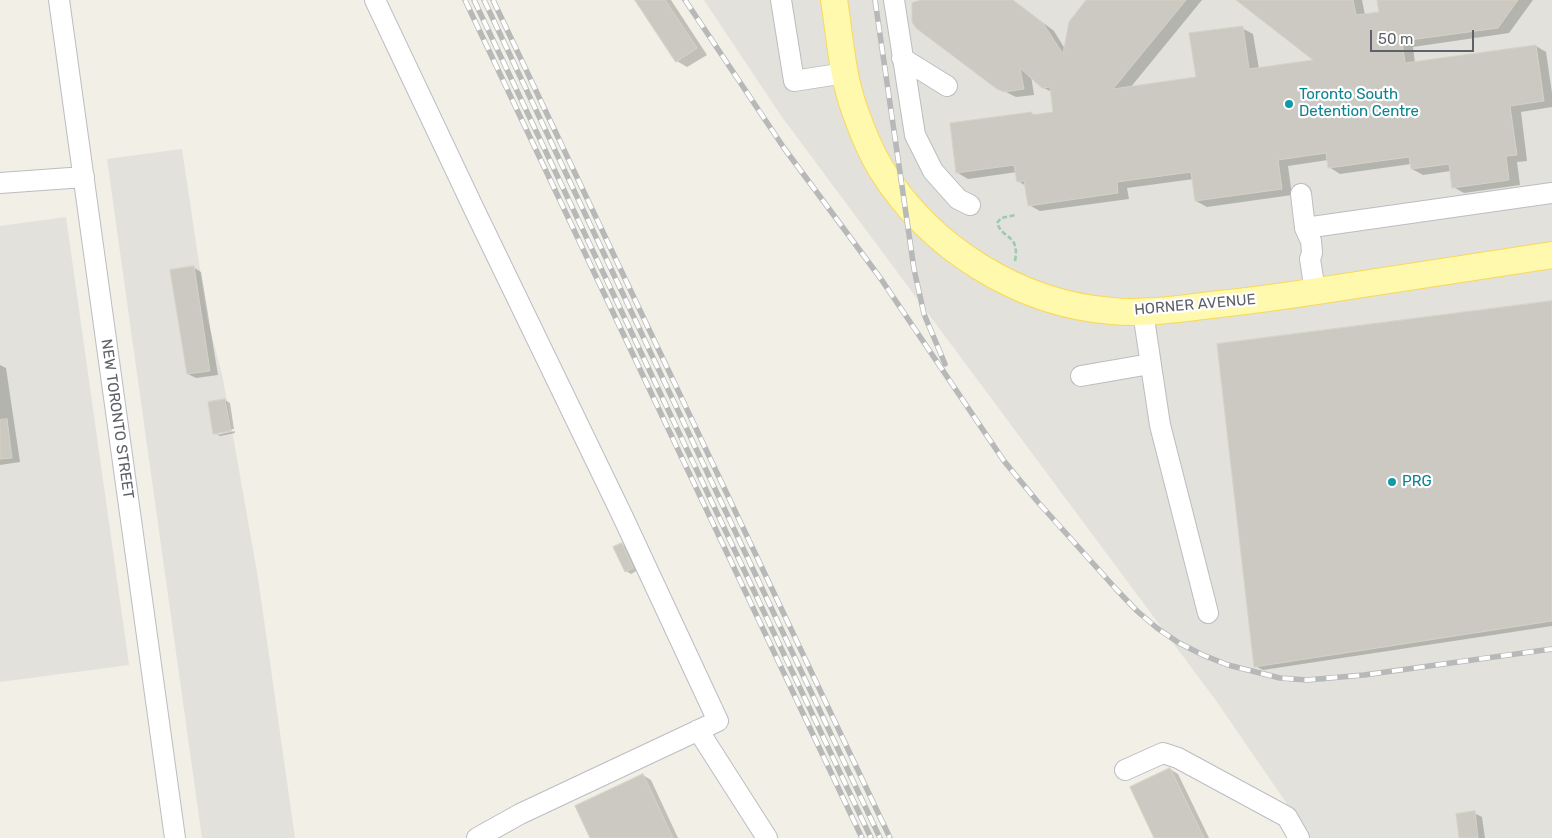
<!DOCTYPE html>
<html>
<head>
<meta charset="utf-8">
<style>
	body { margin:0 }
	#map { position:relative; width:1552px; height:838px; overflow:hidden; background:#f1efe6; font-family:Rubik,sans-serif }
	canvas { display:block }
	.scale { position:absolute; left:1370px; top:30px; width:104px; height:22px; box-sizing:border-box; border:2px solid #5e6167; border-top:0; padding-left:6px; font-size:15px; line-height:18px; white-space:nowrap; color:#5e6167; -webkit-text-stroke:4px #fff; paint-order:stroke }
</style>
</head>
<body>
<div id="map">
<canvas width="1552" height="838"></canvas>
<div class="scale">50 m</div>
</div>
<script>
const c = document.querySelector('canvas').getContext('2d');
c.lineJoin = 'round';
function fill(path, color) {
  c.fillStyle = color;
  c.fill(path, 'evenodd');
}
function stroke(path, color, width, dash) {
  c.strokeStyle = color;
  c.lineWidth = width;
  c.lineCap = dash ? 'butt' : 'round';
  c.setLineDash(dash || []);
  c.stroke(path);
}
function write(font, color, halo, rows, align = 'center') {
  c.font = font + ' Rubik,sans-serif';
  c.lineWidth = 4.5;
  c.setLineDash([]);
  c.textBaseline = 'middle';
  c.strokeStyle = halo;
  c.fillStyle = color;
  for (const [text, x, y, turn = 0] of rows) {
    c.save();
    c.translate(x, y);
    c.rotate((+turn || 0) * Math.PI / 180);
    c.textAlign = isNaN(turn) ? turn : align;
    if (halo) c.strokeText(text, 0, 0);
    c.fillText(text, 0, 0);
    c.restore();
  }
}
fill(new Path2D(`
	M704,0h848v838h-245l-13,-24 -77,-112 -435,-585z
	M182,149l25,168 16,62 35,199 37,260h-93l-95,-679z
	M66,217l63,448 -129,17v-456z`), '#e2e1db');
fill(new Path2D(`
	M636,0h35l36,55 -20,12 -10,-6z
	M934,0h79l41,31 11,18 23,-49h114l-72,88 68,-10 44,-50 11,6 6,35 58,-8 -79,-61h124l3,15 15,-2 -2,-13h155l-24,33 -96,14 2,16 121,-17 10,6 6,41v14l-31,5 6,49 -10,1 3,23 -56,8 -11,-6 -2,-16 -28,4 -11,-6 -1,-5 -71,10 -11,-7 -1,-7 -40,6 4,29 -85,12 -11,-6 -2,-22 -67,9 2,11 -89,12 -11,-6 -3,-19 -8,-5 -1,-9 -49,7 -10,-6 73,-60 5,3 19,-3 -3,-21 -10,-5 -11,-11 3,19 -18,2 -18,-9z
	M193,267l8,5 17,103 -22,3 -8,-4z
	M1552,302v324l-289,44 -8,-4z
	M0,365l6,3 14,94 -20,3z
	M225,400l5,3 4,26 -17,3v3l18,-4v2l-15,3 -6,-3z
	M622,544l5,3 11,23 -7,4 -5,-3z
	M1170,769l8,5 31,64h-53z
	M643,775l8,5 27,58h-86z
	M1474,813l8,4 3,21h-25z`), '#0003');
const building = new Path2D(`
	M635,0h30l32,48 -21,14z
	M921,0h91l31,23 20,31 6,-32 17,-22h100l-73,89 83,-12 -7,-44 54,-7 6,43 64,-9 -77,-60h117l3,15 23,-3 -2,-12h141l-20,28 -96,13 3,22 131,-18 8,56 -34,5 7,49 -11,1 3,24 -57,8 -3,-24 -38,5 -2,-12 -81,11 -2,-15 -48,7 4,29 -87,12 -4,-29 -74,10 1,11 -90,13 -4,-25 -7,1 -3,-17 -58,8 -6,-50 82,-11v3l21,-3 -3,-25 -8,1 -22,-20 4,21 -20,3 -7,-3 -81,-61 -4,-6v-19z
	M194,266l16,105 -23,3 -17,-104z
	M1552,301v320l-298,46 -37,-323z
	M225,399l6,32 -18,3 -5,-32z
	M7,419l5,39 -12,1v-39z
	M622,543l11,25 -8,4 -12,-25z
	M1170,768l34,70h-50l-24,-51z
	M643,774l30,64h-83l-15,-32z
	M1475,811l3,27h-19l-3,-24z`);
fill(building, '#ccc9c3');
stroke(building, '#d6d2c4', 1);
const minor = new Path2D(`
	M59,0l116,838
	M375,0l99,209 148,306 96,206 -198,93 -43,24
	M781,0l13,81 51,-8
	M894,0l21,135 18,36 25,28 12,6
	M902,58l45,28
	M0,183l84,-6
	M1301,194l4,34 6,13 1,12 -2,6 5,32
	M1305,228l247,-35
	M1143,312l17,113 48,188
	M1081,376l69,-12
	M698,730l69,108
	M1125,770l38,-17 15,5 109,59 12,21`);
const major = new Path2D(`
	M834,0c6,37 8,76 21,111 7,20 15,40 26,58 49,79 138,135 231,142 33,3 66,-2 99,-6 38,-4 75,-9 113,-15 76,-11 152,-23 228,-35`);
stroke(minor, '#bbbdc2', 22);
stroke(major, '#f8d958', 28);
stroke(new Path2D(`
	M1015,261c5,-27 -12,-21 -18,-38l4,-5 15,-3`), '#9bcaad', 2.5, [5, 2.5]);
stroke(minor, '#fff', 20);
stroke(major, '#fff9ad', 26);
const rail = new Path2D(`
	M465,0l397,838
	M474,0l397,838
	M484,0l396,838
	M493,0l397,838
	M685,0l99,148 97,131 123,182 33,40 79,88 21,22 20,17 22,15 24,12 25,10 52,13 27,2 57,-5 188,-26
	M875,0l39,269 10,45 21,50`);
stroke(rail, '#b7b8b8', 5.5);
stroke(rail, '#fff', 4, [11]);
for (const [x, y, r, color] of [
	[1289,104,5,"#0f9aa8"],
	[1392,482,5,"#0f9aa8"]
]) {
  const dot = new Path2D();
  dot.arc(x, y, r, 0, 2 * Math.PI);
  c.fillStyle = color;
  c.fill(dot);
  stroke(dot, '#fff', 2);
}
write('15px', '#0d838f', '#fff', [
	["Toronto South",1299,95],
	["Detention Centre",1299,112],
	["PRG",1402,482]
], 'left');
write('15px', '#5e6167', '#fff', [
	["HORNER AVENUE",1195,305,-5],
	["NEW TORONTO STREET",117,419,82]
]);
</script>
</body>
</html>
